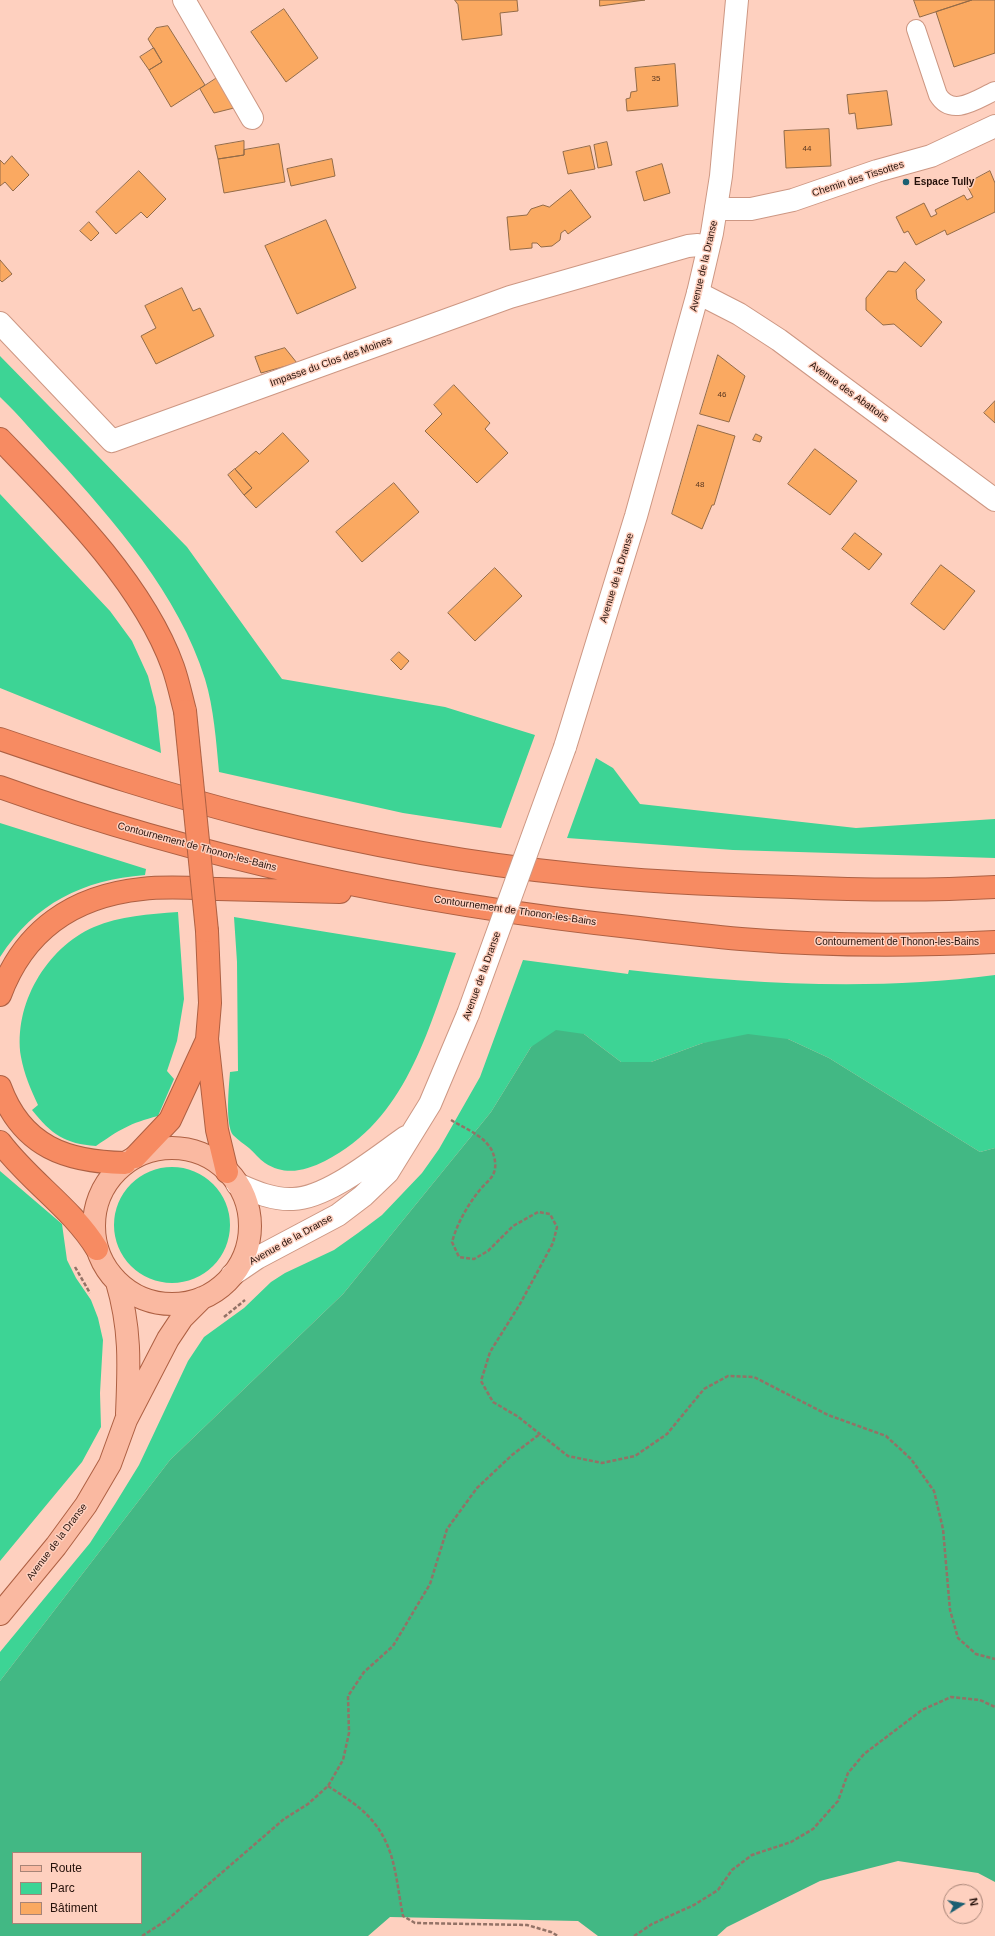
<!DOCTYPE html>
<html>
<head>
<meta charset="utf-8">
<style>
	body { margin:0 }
	#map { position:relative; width:995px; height:1936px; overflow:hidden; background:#fed0bf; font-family:Helvetica,sans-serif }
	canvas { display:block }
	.legend { position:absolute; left:12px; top:1852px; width:130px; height:72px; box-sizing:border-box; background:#fed0bf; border:1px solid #a78477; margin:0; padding:5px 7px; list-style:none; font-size:12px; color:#25110a }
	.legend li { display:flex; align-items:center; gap:8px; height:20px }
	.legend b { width:20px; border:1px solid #a78477 }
	.north { position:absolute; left:943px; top:1884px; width:40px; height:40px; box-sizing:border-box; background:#fed0bf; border:1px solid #a78477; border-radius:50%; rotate:79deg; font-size:11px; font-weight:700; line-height:16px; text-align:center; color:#25110a }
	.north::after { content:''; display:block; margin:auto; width:14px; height:18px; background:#1b5f72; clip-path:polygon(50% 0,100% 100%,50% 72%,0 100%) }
</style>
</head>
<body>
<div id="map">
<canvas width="995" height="1936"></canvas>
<ul class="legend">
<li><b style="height:5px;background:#fab9a1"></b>Route</li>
<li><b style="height:11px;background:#3dd495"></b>Parc</li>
<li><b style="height:11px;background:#faa961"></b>Bâtiment</li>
</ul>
<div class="north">N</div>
</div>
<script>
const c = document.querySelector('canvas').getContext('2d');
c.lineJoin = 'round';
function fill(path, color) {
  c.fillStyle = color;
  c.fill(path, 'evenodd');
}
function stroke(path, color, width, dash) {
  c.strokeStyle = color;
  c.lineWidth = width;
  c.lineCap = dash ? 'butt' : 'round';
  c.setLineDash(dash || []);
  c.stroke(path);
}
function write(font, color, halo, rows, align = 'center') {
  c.font = font + ' Helvetica,sans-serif';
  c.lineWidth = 3;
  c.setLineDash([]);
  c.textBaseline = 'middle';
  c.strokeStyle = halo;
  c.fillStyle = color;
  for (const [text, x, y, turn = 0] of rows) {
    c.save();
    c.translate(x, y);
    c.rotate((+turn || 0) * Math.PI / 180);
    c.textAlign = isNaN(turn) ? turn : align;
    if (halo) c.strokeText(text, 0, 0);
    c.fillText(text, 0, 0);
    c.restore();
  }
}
fill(new Path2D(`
	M0,356l187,191 95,132 163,28 90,28 -34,93 -98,-15 -184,-41c-3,-31 -5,-63 -14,-93 -26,-84 -91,-158 -149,-222 -19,-20 -36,-41 -56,-60z
	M0,494l110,117 22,30 16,35 8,31 5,46 -161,-65z
	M596,758l17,10 27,36 216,24 139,-9v39l-262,-8 -166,-12z
	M0,823l146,46 -1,6c-62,5 -110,28 -145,82z
	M178,912l6,87 -7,42 -10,30 7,8 -16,37c-28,7 -39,14 -62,30 -31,-2 -45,-12 -64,-36l6,-5c-7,-15 -14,-31 -17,-48 -8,-52 25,-109 73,-130 26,-11 55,-13 84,-15z
	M234,917l222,36c-29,79 -50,167 -131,208 -20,10 -40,15 -60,2 -6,-4 -10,-10 -16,-15 -5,-4 -11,-8 -16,-13 -8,-11 -4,-49 -3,-63l8,-1 -1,-109z
	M523,960l105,14 1,-4c121,14 244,21 366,5v173l-15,4 -151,-94 -41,-19 -85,4 -52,19h-30l-37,-28 -53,13 -40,65 -148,182 -173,166 -170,221v-29l90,-109 25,-39 24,-39 49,-104 16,-24 40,-29 27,-26 14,-9 49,-23 24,-17 24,-18 40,-42 17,-24 41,-72z
	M114 1225a58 58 0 1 1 116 0a58 58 0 1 1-116 0Z
	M0,1171l62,53 5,36 9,18 15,22 7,18 5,22 -3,53 1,34 -19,35 -82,99z`), '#3dd495');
fill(new Path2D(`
	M556,1030l28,4 37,28h30l52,-19 45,-9 40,5 41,19 151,94 15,-4v734l-17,-9 -80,-12 -78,20 -93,46 -10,9h-119l-20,-15 -188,-4 -22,19h-368v-255l170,-221 173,-166 148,-182 40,-65zM13,1853h128v70h-128z`), '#42b884');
const building = new Path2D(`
	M455,0h62l1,11 -18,2 2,22 -40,5 -4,-35z
	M600,0h45l-45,6z
	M914,0h58l-52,17z
	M972,0h23v53l-41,14 -18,-55z
	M284,9l34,49 -32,24 -35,-50z
	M168,26l37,59 -34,22 -22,-37 13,-8 -14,-23 8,-11z
	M154,48l8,14 -13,8 -9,-13z
	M675,64l3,42 -51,5 -1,-12 4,-1 1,-6 6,-1 -2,-23z
	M220,76l18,31 -24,6 -14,-24z
	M887,91l5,34 -35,4 -2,-16 -6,1 -2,-19z
	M829,129l2,37 -45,2 -2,-37z
	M244,141v14l-26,4 -3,-13z
	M607,142l5,23 -14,3 -4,-23z
	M279,144l6,38 -61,11 -6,-34 26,-4v-5z
	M590,146l5,23 -27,5 -5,-22z
	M12,156l17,19 -16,16 -8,-9 -5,4v-26l4,4z
	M332,159l3,17 -44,10 -4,-17z
	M662,164l8,29 -26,8 -8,-29z
	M139,171l27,28 -19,19 -6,-6 -25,22 -20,-22z
	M990,171l5,12v29l-48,23 -2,-5 -29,15 -8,-14 -4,2 -8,-16 28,-14 7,14 6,-3 -2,-4 29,-15 3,5 6,-3 -7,-13z
	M571,190l20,27 -23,17 -3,-4 -4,3 -1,7 -8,6 -11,1 -4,-4h-5v5l-22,2 -3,-33 20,-2 4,-6 12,-4 6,2z
	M326,220l30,68 -59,26 -32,-68z
	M89,222l10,11 -8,8 -11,-10z
	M0,260l12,14 -10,8 -2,-2z
	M905,262l20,18 -9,10 1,9 25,23 -21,25 -27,-23 -11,1 -17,-15v-12l22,-27 8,1z
	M182,288l11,23 7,-3 14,28 -58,28 -15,-28 15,-8 -11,-22z
	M285,348l12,15 -36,10 -6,-16z
	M718,355l27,21 -16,46 -29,-8z
	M454,385l36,38 -5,6 23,24 -31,30 -52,-52 17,-17 -8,-9z
	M995,401v22l-11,-10z
	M698,425l37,11 -21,69h-2l-10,24 -30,-15z
	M283,433l26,28 -53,47 -12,-13 8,-7 -17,-19 21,-18 3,3z
	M756,434l6,3 -2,5 -7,-2z
	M815,449l42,32 -27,34 -42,-31z
	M235,469l17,19 -8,7 -16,-20z
	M394,483l25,29 -57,50 -26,-30z
	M855,533l27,21 -13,16 -27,-21z
	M941,565l34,26 -31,39 -33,-26z
	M495,568l27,28 -47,45 -27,-28z
	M399,652l10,9 -8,9 -10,-10z`);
fill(building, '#faa961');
stroke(building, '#936b48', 1);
const lane = new Path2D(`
	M916,29l22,66c14,23 39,4 57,-4`);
const street = new Path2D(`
	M184,0l68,118
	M716,209h35l42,-9 84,-29 54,-15 64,-30
	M698,293l41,21 40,26 216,160
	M0,323l112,118 398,-144 178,-51 10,-1 10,3`);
const secondary = new Path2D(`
	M565,747l71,-231 62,-223 14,-60 9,-57 16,-176
	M237,1184c18,8 36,16 56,15 35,-1 84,-42 113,-62
	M232,1275l25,-17 81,-43 25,-19 25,-24 42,-68 38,-90`);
const primary = new Path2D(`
	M94 1226a78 78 0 1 1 156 0a78 78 0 1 1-156 0Z
	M117,1282c14,47 12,84 10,132
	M0,1614l56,-68 30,-41 24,-41 16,-44 42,-81 14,-21 20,-20`);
const highway = new Path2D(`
	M0,439c61,63 143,144 173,228 5,14 8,29 12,44
	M0,739c85,29 170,57 258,79 101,25 212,46 315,56 73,8 146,11 218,13 68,3 136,4 204,0
	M0,787c206,74 422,118 639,141 34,4 68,8 102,11 84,7 170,7 254,3
	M207,931l3,72 -3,36 10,91 10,42
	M0,995c24,-65 74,-99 142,-106 25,-3 51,-1 76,0 41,1 81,2 122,3
	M0,1087c22,60 67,75 125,76
	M0,1142c29,39 72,66 97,107
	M135,1157l35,-37 37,-80`);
stroke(lane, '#cd9783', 20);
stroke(street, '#cd9783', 24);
stroke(secondary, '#cd9783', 24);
stroke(primary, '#ae6043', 24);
stroke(highway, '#ae6043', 24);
stroke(new Path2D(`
	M451,1120c13,8 29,14 38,26 5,6 7,16 6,23 -2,10 -10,14 -16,22 -12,15 -22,33 -27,51l7,15 15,2 14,-8 25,-25 25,-14 12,2 7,13 -4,16 -33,61 -30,48 -9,29 12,21 24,14 51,40 34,7 33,-7 32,-22 37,-45 24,-13 26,1 74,38 58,21 25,23 23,32 9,38 7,81 8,28 18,16 19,5
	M75,1267l15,26
	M224,1317l21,-17
	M328,1786c12,8 25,16 35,25 33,30 32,65 40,105l12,7 112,2 24,7 7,4
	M142,1936l25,-16 117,-101 24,-15 20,-18 15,-26 6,-27 -1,-37 16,-24 29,-26 37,-62 17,-55 30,-41 35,-33 28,-21
	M634,1936l18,-12 42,-19 24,-15 14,-20 20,-15 39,-13 22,-13 25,-28 10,-28 16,-19 58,-44 29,-13 29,3 15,7`), '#937266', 2.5, [4, 2]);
stroke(lane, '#fff', 18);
stroke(street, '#fff', 22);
stroke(secondary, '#fff', 22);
stroke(primary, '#fab9a1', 22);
stroke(highway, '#f78b62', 22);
const secondaryBridge = new Path2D(`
	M468,1014l97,-267`);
const highwayBridge = new Path2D(`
	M185,711l22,220`);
stroke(secondaryBridge, '#cd9783', 24, []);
stroke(highwayBridge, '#ae6043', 24, []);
stroke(secondaryBridge, '#fff', 22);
stroke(highwayBridge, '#f78b62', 22);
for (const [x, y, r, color] of [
	[906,182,4,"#1b5f72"]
]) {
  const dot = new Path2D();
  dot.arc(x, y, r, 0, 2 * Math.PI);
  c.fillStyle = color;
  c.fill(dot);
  stroke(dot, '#fed0bf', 1.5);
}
write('8px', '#5a3720', null, [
	["35",656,79],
	["44",807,149],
	["46",722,395],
	["48",700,485]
]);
write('10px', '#25110a', '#fed0bf', [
	["Chemin des Tissottes",858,179,-18],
	["Avenue de la Dranse",704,266,-77],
	["Impasse du Clos des Moines",331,362,-20],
	["Avenue des Abattoirs",849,392,36],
	["Avenue de la Dranse",617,578,-73],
	["Contournement de Thonon-les-Bains",197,847,15],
	["Contournement de Thonon-les-Bains",515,911,8],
	["Contournement de Thonon-les-Bains",897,942],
	["Avenue de la Dranse",482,976,-70],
	["Avenue de la Dranse",291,1240,-29],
	["Avenue de la Dranse",57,1542,-53]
]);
write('bold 10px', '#25110a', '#fed0bf', [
	["Espace Tully",914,182]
], 'left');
</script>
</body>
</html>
